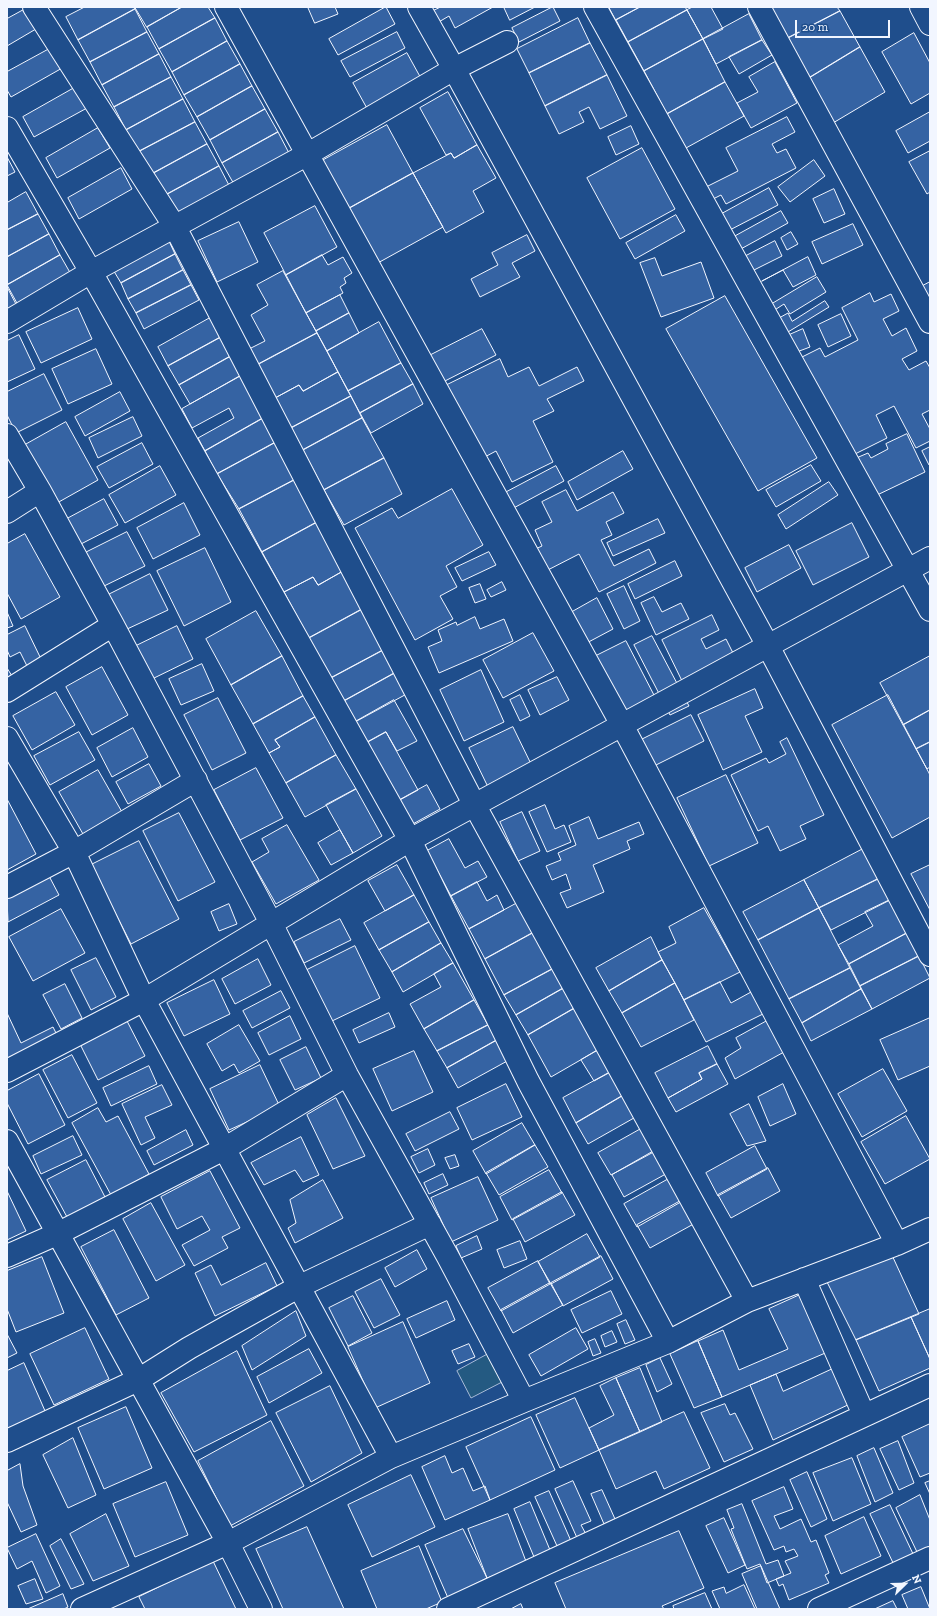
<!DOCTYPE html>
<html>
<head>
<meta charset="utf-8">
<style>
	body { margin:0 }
	#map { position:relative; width:937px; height:1616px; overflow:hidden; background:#1f4e8c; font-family:"Zilla Slab",serif }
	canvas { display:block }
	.frame { position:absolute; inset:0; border:8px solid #f2f6ff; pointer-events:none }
	.north { position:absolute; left:885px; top:1564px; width:40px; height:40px; -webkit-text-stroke:3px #1f4e8c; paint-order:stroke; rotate:67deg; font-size:11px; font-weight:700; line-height:16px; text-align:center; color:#f2f6ff }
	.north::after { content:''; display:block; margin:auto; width:14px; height:18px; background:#f2f6ff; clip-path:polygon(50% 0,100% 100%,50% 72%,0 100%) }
	.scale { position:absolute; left:795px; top:20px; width:95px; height:18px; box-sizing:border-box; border:2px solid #f2f6ff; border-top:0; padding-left:5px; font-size:12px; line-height:14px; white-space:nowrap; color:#f2f6ff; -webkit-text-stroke:3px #1f4e8c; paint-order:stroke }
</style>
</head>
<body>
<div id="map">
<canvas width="937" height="1616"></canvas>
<div class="frame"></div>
<div class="north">N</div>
<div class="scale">20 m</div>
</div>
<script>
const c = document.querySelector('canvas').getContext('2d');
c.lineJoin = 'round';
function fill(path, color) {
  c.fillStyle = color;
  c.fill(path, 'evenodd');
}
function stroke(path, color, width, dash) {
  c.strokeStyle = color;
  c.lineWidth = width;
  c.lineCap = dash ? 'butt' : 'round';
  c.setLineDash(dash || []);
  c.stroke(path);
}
const green = new Path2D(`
	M490,1353l14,28 -33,17 -14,-27z`);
fill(green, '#245a82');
stroke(green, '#a8bbd7', 1);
const building = new Path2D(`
	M29,7l12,19 -34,20v-27z
	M85,7h49l1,2 -57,31 -12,-23z
	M135,7h47l-35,20z
	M182,7h26l7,11 -56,31 -12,-22z
	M308,7h27l3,7 -23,9z
	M386,7l9,17 -57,31 -9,-16z
	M441,7h52l-38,21 -6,-12 -12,7 -6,-11z
	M504,7h31l-25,13z
	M553,7l7,14 -41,21 -7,-14z
	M609,7h31l-24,13z
	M640,7h45l2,3 -59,32 -12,-22z
	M693,7h18l12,22 -20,10 -16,-29z
	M771,7h66l3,4 -52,27z
	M135,9l12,23 -57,30 -12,-22z
	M687,10l16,29 -59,32 -16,-29z
	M840,11l20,36 -51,31 -21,-40z
	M749,14l13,26 -46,24 -13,-25z
	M215,18l12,23 -55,31 -13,-23z
	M578,18l12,25 -61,30 -12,-24z
	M147,32l12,22 -57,31 -12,-23z
	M397,32l8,16 -55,29 -9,-16z
	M914,33l16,30v30l-19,11 -29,-52z
	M703,39l22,43 -58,32 -23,-43z
	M762,40l10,15 -33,19 -10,-17z
	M227,41l13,23 -56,31 -12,-23z
	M590,43l17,32 -62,31 -16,-33z
	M53,47l11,20 -53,30 -4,-7v-18z
	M860,47l25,45 -52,31 -24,-45z
	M407,53l16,29 -54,30 -16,-29z
	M159,54l12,23 -57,30 -12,-22z
	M775,62l22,41 -46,25 -14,-25 21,-11 -9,-15z
	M240,64l12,22 -55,31 -13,-22z
	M607,75l20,41 -27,13 -11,-22 -10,5 5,10 -25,12 -14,-28z
	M171,77l12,22 -57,31 -12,-23z
	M725,82l19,34 -58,32 -19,-34z
	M252,86l13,23 -55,31 -13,-23z
	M76,87l11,21 -53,29 -11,-20z
	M448,92l29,53 -23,13 -3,-5 -5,2 -26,-47z
	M183,99l12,23 -57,30 -12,-22z
	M265,109l13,23 -56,31 -12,-23z
	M930,112v29l-22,12 -12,-22z
	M787,117l8,15 -23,12 5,9 9,-4 10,19 -70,36 -5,-9 -10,5 -7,-12 34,-17 -12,-23z
	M195,122l12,22 -57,31 -12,-23z
	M387,125l26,48 -67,37 -26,-48z
	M631,126l8,18 -23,11 -8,-18z
	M98,128l12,20 -53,30 -11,-20z
	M278,132l12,23 -55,31 -13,-23z
	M207,144l12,22 -57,31 -12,-22z
	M477,145l19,33 -23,13 11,21 -38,21 -33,-60 38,-20 3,5z
	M642,148l33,61 -55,30 -33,-61z
	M930,151v41l-3,2 -18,-32z
	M7,157l8,15 -8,4z
	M814,160l11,16 -35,26 -12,-15z
	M219,166l12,23 -57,31 -12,-23z
	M121,168l11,21 -53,30 -11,-21z
	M413,173l30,54 -67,37 -30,-54z
	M769,188l9,17 -52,27 -8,-16z
	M834,189l11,25 -21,9 -11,-24z
	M26,192l12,22 -31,16v-27z
	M315,206l22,41 -51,28 -22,-42z
	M781,211l7,12 -49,27 -7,-12z
	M38,214l11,20 -42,23v-27z
	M676,215l9,16 -50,28 -9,-16z
	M239,222l19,40 -41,20 -19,-41z
	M853,224l10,21 -41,19 -10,-22z
	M791,232l7,12 -11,6 -6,-12z
	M49,234l11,21 -53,30v-28z
	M527,235l8,16 -23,12 8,14 -40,20 -9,-18 27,-14 -6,-12z
	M168,239l7,15 -54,29 -9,-15z
	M775,241l7,15 -30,15 -6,-15z
	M175,254l8,16 -55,29 -7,-16z
	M60,255l12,21 -54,29 -11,-20z
	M322,255l6,10 15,-8 9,16 -8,5 2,5 -6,4 3,6 -37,20 -20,-38z
	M808,257l8,18 -23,12 -10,-17 -21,11z
	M655,258l7,18 39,-14 13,36 -53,19 -21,-54z
	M183,270l8,15 -55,28 -8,-14z
	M283,271l34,62 -60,32 -8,-16 16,-8 -14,-26 17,-10 -11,-20z
	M817,277l9,15 -36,22 -6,-10 -14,9 -3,-6z
	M930,282v31l-13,-24z
	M191,285l8,15 -55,29 -8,-16z
	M7,287l10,19 -10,5z
	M870,293l4,9 17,-8 8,17 -16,8 9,17 14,-8 11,23 -15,8 7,11 17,-9 4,7v42l-8,4 8,15v12l-14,7 -22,-42 -18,9 11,23 -38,19 -51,-98 22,-11 5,9 33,-17 -16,-32z
	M340,295l9,18 -33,18 -10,-18z
	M725,296l92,162 -59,33 -92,-162z
	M825,301l4,6 -41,25 -9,-14 9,-5 4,8z
	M78,308l14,31 -51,24 -15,-31z
	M349,313l10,20 -32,18 -11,-20z
	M841,314l10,22 -23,11 -10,-22z
	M210,318l11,19 -53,29 -10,-19z
	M379,322l22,41 -53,28 -21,-40z
	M482,329l14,26 -57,29 -14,-26z
	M803,329l7,18 -16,6 -7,-17z
	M317,333l21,39 -35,19 -4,-6 -24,13 -18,-33z
	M19,335l16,34 -28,13v-41z
	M221,337l10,19 -52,29 -11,-19z
	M96,349l16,35 -44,20 -16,-35z
	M231,356l11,19 -52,29 -11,-19z
	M500,359l8,18 21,-10 10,19 38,-19 7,14 -37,18 7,12 -21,10 20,41 -41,20 -16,-31 -15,8 -36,-73z
	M401,363l12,21 -53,29 -12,-22z
	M338,372l13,24 -60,32 -16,-30 24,-13 4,6z
	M44,374l18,36 -46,23 -9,-18v-23z
	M242,375l23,42 -60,34 -7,-13 36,-20 -5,-10 -37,20 -10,-19z
	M413,384l10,20 -52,29 -11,-20z
	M120,392l10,19 -45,25 -10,-19z
	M351,396l11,22 -59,32 -12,-22z
	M133,417l9,19 -44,22 -9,-20z
	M265,417l13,24 -61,33 -12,-23z
	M362,418l22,40 -60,32 -21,-40z
	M66,422l32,58 -41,23 -32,-58z
	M907,434l18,38 -52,25 -19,-38 14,-6 3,5 17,-9 -2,-5z
	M278,441l20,37 -59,31 -22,-35z
	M142,443l11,21 -44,24 -12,-21z
	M930,447v18h-1l-7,-14z
	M623,451l10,18 -56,31 -9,-18z
	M384,458l18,36 -58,31 -20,-35z
	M811,465l10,16 -45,26 -10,-17z
	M160,466l16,29 -51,28 -16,-28z
	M556,466l8,15 -56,30 -7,-16z
	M298,478l23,42 -59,32 -23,-43z
	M829,482l9,13 -52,34 -8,-14z
	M452,489l31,56 -37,21 11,21 -17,9 13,23 -38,21 -60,-112 37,-20 6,10z
	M566,490l11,21 36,-19 11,21 -18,9 6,13 -11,5 13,26 35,-17 7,14 -57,29 -20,-38 -37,19 -11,-22 11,-5 -7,-16 17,-8 -10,-20z
	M104,499l14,26 -39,20 -14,-25z
	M184,503l16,32 -47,24 -16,-31z
	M658,519l7,14 -52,23 -6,-13z
	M321,520l26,49 -29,16 -5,-8 -29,15 -22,-40z
	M852,523l17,34 -56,28 -17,-34z
	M127,532l18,34 -45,22 -17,-34z
	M25,534l35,63 -39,22 -14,-26v-49z
	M789,545l12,23 -44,24 -12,-24z
	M205,548l26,54 -47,24 -27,-55z
	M489,552l7,13 -34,16 -7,-13z
	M675,561l7,15 -47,23 -7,-15z
	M347,569l21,37 -59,32 -25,-46 29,-15 5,8z
	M150,574l18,36 -43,20 -17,-35z
	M502,582l4,8 -15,7 -4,-7z
	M480,584l6,15 -11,4 -6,-15z
	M624,586l16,35 -16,8 -17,-35z
	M654,597l8,15 19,-9 8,16 -33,16 -15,-32z
	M597,598l16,31 -32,17 -16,-30z
	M368,606l21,41 -58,31 -22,-40z
	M256,611l26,45 -51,29 -25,-46z
	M7,612l6,14 -6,2z
	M712,615l7,15 -18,9 5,10 20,-10 10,20 -52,26 -22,-45z
	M475,617l5,12 24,-10 9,22 -74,32 -11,-26 14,-6 -4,-11 18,-8 1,3z
	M25,626l17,35 -14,7 -8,-16 -10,5 -3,-7v-15z
	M177,626l16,33 -43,21 -16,-33z
	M533,633l21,38 -51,27 -20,-38z
	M652,636l37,70 -19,9 -36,-70z
	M626,641l29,56 -35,19 -30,-57z
	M389,647l13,22 -58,32 -13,-23z
	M282,656l21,40 -50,28 -22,-39z
	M930,656v54l-27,15 -23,-42z
	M202,664l12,27 -33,14 -12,-26z
	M102,667l26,48 -36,20 -26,-48z
	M7,668l5,8 -5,3z
	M402,669l12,21 -59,32 -11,-21z
	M481,670l23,52 -40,19 -24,-51z
	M557,677l12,23 -29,15 -12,-25z
	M755,689l8,19 -18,8 17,36 -39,18 -25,-55z
	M56,692l19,33 -43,25 -19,-34z
	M520,695l10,21 -10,5 -10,-21z
	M888,695l42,80v42l-38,21 -60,-113z
	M303,696l12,21 -40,23 5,7 -11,6 -16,-29z
	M218,698l28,55 -34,17 -28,-55z
	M394,700l23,41 -20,10 -11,-19 -20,11 -11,-21z
	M930,710v32l-14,7 -13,-24z
	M691,715l13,26 -54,27 -13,-26z
	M315,717l21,38 -50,28 -17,-30 11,-6 -5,-7z
	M513,727l20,41 -44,21 -20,-41z
	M133,728l15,29 -36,20 -15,-29z
	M79,732l16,28 -45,25 -16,-29z
	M386,732l32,58 -20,11 -32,-58z
	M787,738l37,77 -24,11 6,13 -26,12 -12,-25 -10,5 -27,-56 35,-17 3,5 17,-9 -6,-12z
	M930,742v25l-3,2 -11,-20z
	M336,755l20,34 -51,28 -19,-34z
	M149,764l12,22 -33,18 -12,-22z
	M256,768l27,50 -43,22 -26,-50z
	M98,770l24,42 -39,22 -24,-42z
	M726,775l32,68 -49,23 -32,-68z
	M427,785l13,24 -29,16 -13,-24z
	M356,789l26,47 -29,17 -27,-48z
	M7,799l29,55 -29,16z
	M545,805l10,24 9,-4 7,17 -24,10 -18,-40z
	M522,812l18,39 -22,10 -18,-39z
	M179,813l36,69 -37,19 -35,-70z
	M589,817l9,22 41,-17 5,12 -17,7 3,8 -37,16 11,27 -37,16 -7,-15 11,-4 -5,-15 -14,6 -6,-14 15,-6 -3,-7 18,-8 -7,-19z
	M287,825l32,55 -43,24 -24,-42 17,-10 -7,-13z
	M340,830l13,23 -22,12 -13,-22z
	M449,839l16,29 13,-7 9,16 -36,19 -24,-45z
	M139,841l40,78 -48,25 -40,-79z
	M863,849l15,30 -59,29 -15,-28z
	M397,865l17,30 -29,16 -17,-30z
	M930,865v45l-19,-36z
	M49,876l10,19 -51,27 -1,-23z
	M878,879l12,21 -59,30 -12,-22z
	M804,880l15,28 -61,32 -15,-28z
	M477,882l10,19 10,-6 7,15 -35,19 -18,-33z
	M414,895l15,27 -50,28 -15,-27z
	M523,900l15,30 -53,29 -16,-30z
	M890,900l17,33 -58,31 -11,-19 35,-19 -8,-14z
	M229,904l8,20 -18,7 -8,-19z
	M704,908l36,64 -56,28 -26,-48 18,-9 -7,-16z
	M819,908l31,60 -61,31 -31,-59z
	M61,909l24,44 -52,28 -24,-44z
	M340,919l11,21 -47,23 -10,-21z
	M429,922l12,21 -49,29 -13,-22z
	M538,930l20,36 -54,29 -19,-36z
	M907,933l12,23 -59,30 -11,-22z
	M651,937l11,23 -53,31 -13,-23z
	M441,943l12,20 -50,29 -11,-20z
	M355,946l25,52 -48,23 -25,-51z
	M919,956l11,22 -58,31 -12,-23z
	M96,958l20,39 -25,13 -20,-40z
	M258,959l13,26 -36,19 -13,-25z
	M662,960l13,23 -53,30 -13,-22z
	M453,963l21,37 -50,29 -14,-25 31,-17 -7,-13z
	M558,966l11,19 -53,30 -12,-20z
	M850,968l11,21 -59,34 -13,-24z
	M214,980l16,34 -46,22 -17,-33z
	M720,982l11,21 20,-11 12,22 -57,28 -22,-42z
	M675,983l19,37 -53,27 -19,-34z
	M65,984l17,34 -21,11 -18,-34z
	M569,985l11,20 -52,30 -12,-20z
	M861,989l11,20 -61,32 -9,-18z
	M281,991l9,17 -38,20 -9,-17z
	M474,1000l14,25 -51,26 -13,-22z
	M580,1005l23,42 -52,30 -23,-42z
	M7,1013l14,30 32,-16 5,10 -51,24z
	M389,1013l6,14 -36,16 -6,-13z
	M290,1016l11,23 -32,16 -11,-22z
	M930,1018v48l-32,14 -18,-40z
	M127,1021l18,35 -47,24 -17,-34z
	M767,1021l17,31 -49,27 -10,-21 16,-10 -5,-10z
	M239,1025l21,36 -21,12 -5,-9 -12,7 -15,-27z
	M488,1025l9,15 -50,28 -10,-17z
	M497,1040l12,20 -51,28 -11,-20z
	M708,1046l9,18 -18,9 3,6 -34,19 -13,-25z
	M306,1047l15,31 -26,12 -15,-30z
	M603,1047l13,22 -22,12 -13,-21z
	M414,1051l19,41 -41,19 -19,-42z
	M72,1055l25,48 -29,15 -25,-48z
	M717,1064l11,20 -52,28 -8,-14 34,-19 -3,-6z
	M260,1065l20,42 -51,23 -19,-41z
	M149,1066l8,18 -46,22 -8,-18z
	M616,1069l13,23 -53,31 -13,-25z
	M883,1069l24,42 -45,26 -24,-43z
	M39,1074l26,51 -37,19 -21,-41v-12z
	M506,1084l16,33 -50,23 -15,-32z
	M783,1084l13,30 -26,12 -12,-29z
	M162,1085l10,20 -27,12 10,21 -14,7 -19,-41z
	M629,1092l12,22 -53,30 -12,-21z
	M336,1098l29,58 -32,13 -26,-54z
	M749,1104l17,37 -19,5 -17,-32z
	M98,1108l8,14 12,-6 31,58 -38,21 -39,-72z
	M450,1112l9,17 -44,22 -9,-17z
	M906,1116l24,43 -45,25 -24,-42z
	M522,1123l13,22 -49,29 -13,-23z
	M648,1125l13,23 -50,27 -13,-22z
	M186,1130l7,15 -39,20 -7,-14z
	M73,1136l9,19 -41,19 -8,-18z
	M301,1137l18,38 -16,7 -8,-12 -31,15 -13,-22z
	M535,1145l13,22 -49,28 -13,-22z
	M755,1146l12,23 -49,27 -12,-23z
	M661,1147l12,23 -49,27 -12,-22z
	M428,1149l7,16 -16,8 -8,-16z
	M455,1155l4,11 -9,3 -5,-11z
	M86,1160l19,37 -38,20 -20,-37z
	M768,1168l12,23 -49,27 -13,-23z
	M549,1170l13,23 -50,27 -12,-23z
	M210,1171l30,57 -18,9 6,11 -34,18 -12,-21 28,-15 -8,-14 -25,13 -16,-32z
	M443,1174l5,11 -19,9 -5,-11z
	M674,1176l12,23 -49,28 -13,-23z
	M478,1177l20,43 -47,22 -20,-44z
	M323,1180l20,38 -48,25 -7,-15 8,-5 -6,-23z
	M7,1191l19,40 -19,9z
	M562,1192l13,23 -50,27 -12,-23z
	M686,1198l13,23 -49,27 -13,-23z
	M151,1203l34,62 -29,16 -33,-62z
	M114,1230l35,68 -33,17 -35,-68z
	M587,1234l13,23 -49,27 -13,-22z
	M477,1236l5,13 -21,9 -5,-12z
	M520,1241l7,18 -23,9 -7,-18z
	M417,1250l10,19 -32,18 -10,-19z
	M891,1253l28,61 -63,26 -29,-58z
	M601,1256l12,23 -50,27 -12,-23z
	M42,1257l22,56 -48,19 -9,-23v-38z
	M538,1261l12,23 -49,27 -13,-23z
	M266,1263l11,23 -62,30 -20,-43 16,-8 10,20z
	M381,1279l19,36 -26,13 -19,-36z
	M550,1283l13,22 -50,28 -12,-23z
	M611,1291l11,23 -40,19 -11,-23z
	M802,1294l28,57 -108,46 -24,-56 25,-11 16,40 49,-21 -19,-40z
	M353,1296l19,37 -24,13 -19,-38z
	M447,1301l8,19 -39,18 -9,-19z
	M930,1309v50l-19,-42z
	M296,1311l10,25 -54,34 -10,-24z
	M911,1317l19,42v9l-51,23 -23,-51z
	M626,1320l9,20 -10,4 -8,-20z
	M403,1322l27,61 -55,25 -27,-61z
	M85,1328l24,51 -55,26 -24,-51z
	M576,1328l12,21 -47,27 -12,-21z
	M612,1331l5,11 -12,5 -4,-11z
	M7,1334l10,19 -10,5z
	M595,1339l6,14 -8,3 -5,-14z
	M698,1341l24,56 -28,11 -24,-54z
	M469,1344l6,13 -17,7 -6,-13z
	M309,1349l13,24 -53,30 -12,-26z
	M237,1351l30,64 -73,37 -33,-59z
	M660,1358l12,26 -15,8 -11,-27z
	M24,1363l25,57 -42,19v-68z
	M837,1367l15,36 -79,37 -23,-55 26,-11 7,17z
	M640,1368l22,54 -22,10 -24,-54z
	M616,1378l24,54 -41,18 -10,-22 25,-13 -14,-29z
	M330,1386l32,67 -51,29 -35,-69z
	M575,1398l24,52 -39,18 -24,-53z
	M725,1404l5,11 5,-2 18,36 -29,13 -23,-49z
	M126,1407l26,61 -48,21 -26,-61z
	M684,1412l26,56 -46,21 -8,-18 -40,18 -17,-39z
	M531,1417l24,53 -65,30 -24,-53z
	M271,1421l33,65 -74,40 -32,-65z
	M930,1424v49l-10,4 -18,-40z
	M73,1438l23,57 -28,13 -25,-53z
	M898,1441l16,42 -15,7 -19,-41z
	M874,1448l19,45 -18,9 -18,-46z
	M445,1456l7,17 11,-5 10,23 12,-5 5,14 -45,20 -23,-53z
	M852,1458l19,46 -38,17 -20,-48z
	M20,1464l3,22 14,39 -16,7 -14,-30v-31z
	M807,1472l20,47 -16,8 -21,-47z
	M411,1475l24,52 -63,30 -24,-52z
	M573,1481l18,40 -10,4 6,11 -9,4 -23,-51z
	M930,1481v13l-5,-11z
	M166,1482l22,53 -53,22 -22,-53z
	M784,1487l9,22 -19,7 6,13 21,-10 10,23 5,-2 13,33 -4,2 4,8 -40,17 -6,-16 -4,2 -3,-7 15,-6 -6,-12 13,-5 -4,-7 -8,3 -2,-6 -10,4 -22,-49z
	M602,1490l13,29 -11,5 -13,-30z
	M549,1491l22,50 -14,5 -22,-49z
	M920,1495l10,25v26l-13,6 -21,-44z
	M530,1502l20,48 -16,7 -20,-48z
	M742,1504l24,60 12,-4 6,16 -17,7 -7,-19 -13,5 -16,-40 3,-1 -7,-18z
	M890,1505l24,51 -20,9 -24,-51z
	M106,1514l23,52 -36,15 -23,-47z
	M508,1514l19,50 -40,14 -19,-49z
	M864,1517l17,39 -40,18 -16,-38z
	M724,1518l21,47 -17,8 -22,-47z
	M307,1527l37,82h-61l-27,-60z
	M463,1529l24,49 -39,20 -23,-53z
	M679,1531l25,57 -42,18 2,3h-98l-11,-26z
	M36,1534l24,52 -14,7 -14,-32 -15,8 -10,-21z
	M61,1539l23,45 -13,5 -21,-43z
	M419,1546l23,56 -16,7h-49l-16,-38z
	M213,1561l23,48h-91l-6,-12z
	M761,1566l19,43h-23l-15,-35z
	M35,1579l8,20 -17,5 -8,-18z
	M744,1585l11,24h-35l-8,-18 12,-4 2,6z
	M921,1587l9,22h-22l-6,-14z
	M705,1593l7,16h-38l-1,-3z
	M63,1594l5,13 -4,2h-36z
	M893,1601l4,8h-22z
	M521,1604l2,5h-12z`);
fill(building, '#3563a3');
stroke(building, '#f2f6ff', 1);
const minor = new Path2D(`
	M34,7l141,220 300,579 272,495
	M226,7l396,718 275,519
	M419,7l35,62 314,577 162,309
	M595,7l335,603
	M759,7l171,315
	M921,7l9,17
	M7,128l84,144 319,568 118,241 140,261
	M7,322l84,-50 217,-118 146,-85 53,-27
	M7,435l33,56 73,134 158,298 76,152 101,182 76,144
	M7,512l33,-21
	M7,691l106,-66
	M7,738l67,114 70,148 247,457
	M7,887l67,-35 122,-72
	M7,1071l137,-71 266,-160 520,-282
	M7,1141l221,402 33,66
	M7,1256l50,-22 167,-85 123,-74
	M804,1279l60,136
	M7,1441l131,-61 51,-32 111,-62 130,-62
	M82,1609l146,-66 163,-86 133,-56 144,-59 79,-41 150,-57 33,-15
	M448,1609l482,-224
	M819,1609l111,-51`);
stroke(minor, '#f2f6ff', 24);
stroke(minor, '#1f4e8c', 22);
</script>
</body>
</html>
